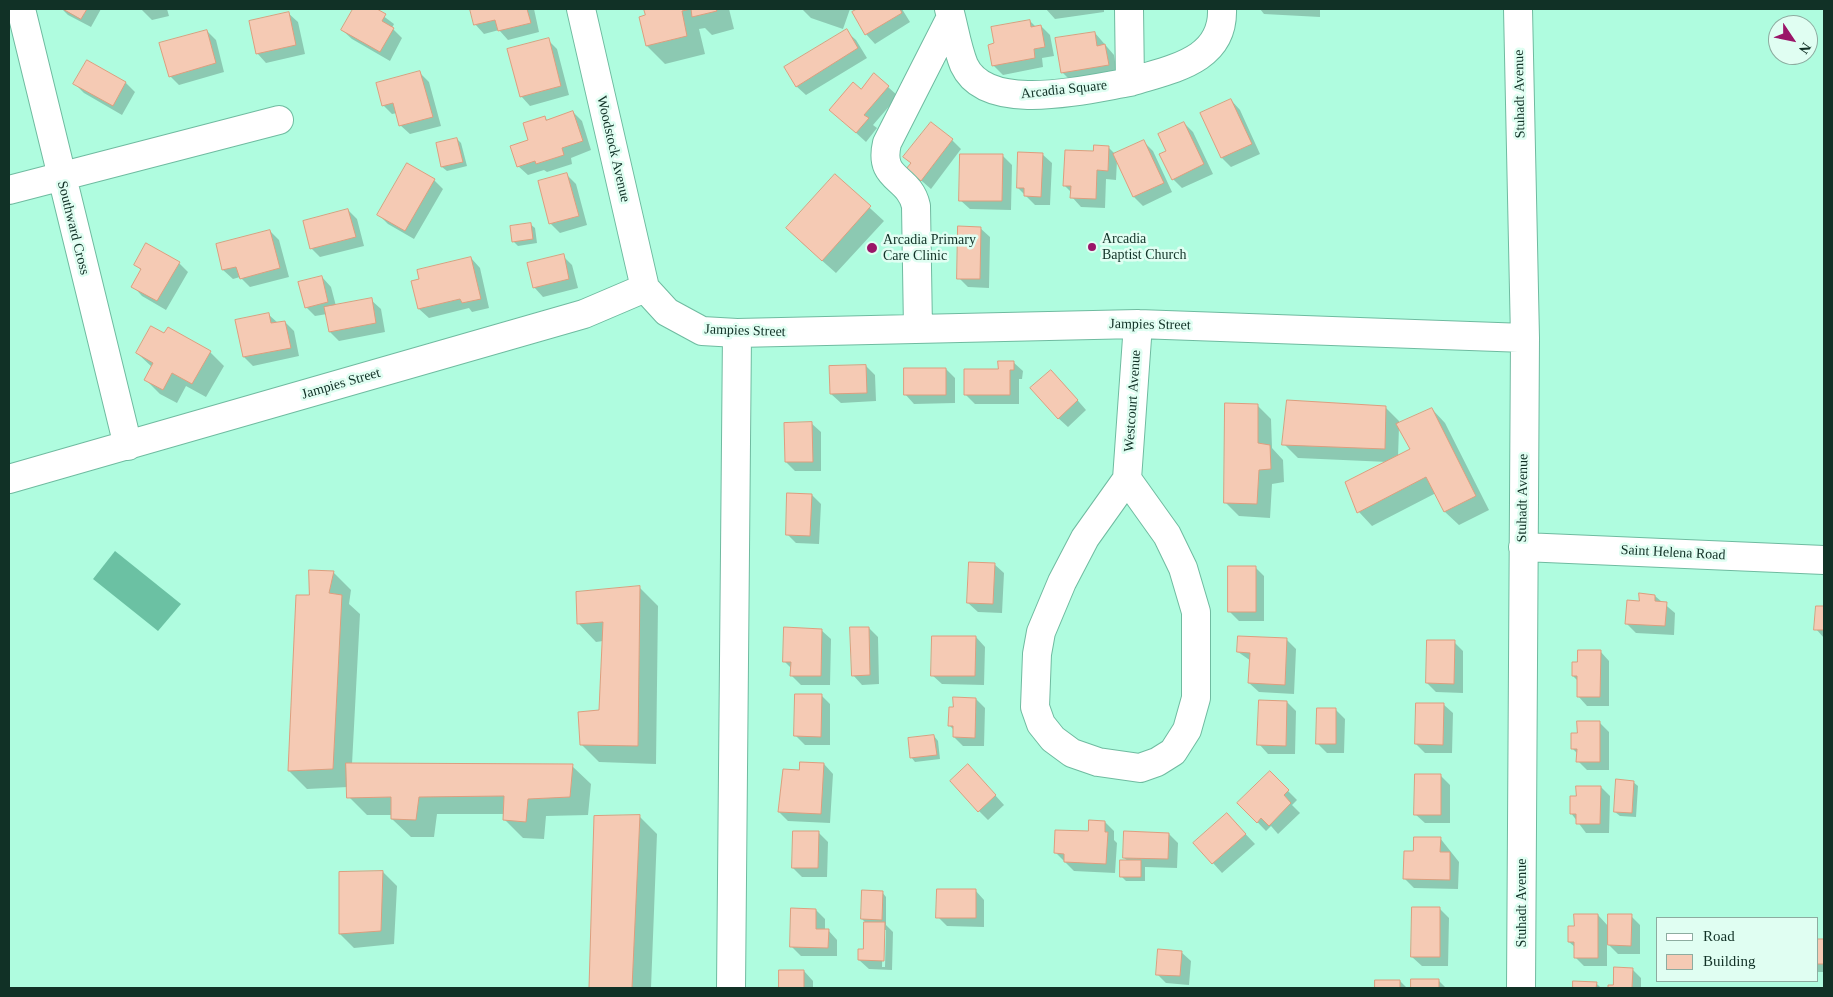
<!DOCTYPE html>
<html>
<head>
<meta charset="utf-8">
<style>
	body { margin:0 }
	#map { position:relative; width:1833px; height:997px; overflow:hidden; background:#affcdf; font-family:Georgia,serif }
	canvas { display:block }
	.frame { position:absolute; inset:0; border:10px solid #113126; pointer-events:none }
	.legend { position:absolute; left:1656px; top:917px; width:162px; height:65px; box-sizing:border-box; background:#e0fef2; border:1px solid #8daca0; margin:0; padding:6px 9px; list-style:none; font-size:15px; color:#113126 }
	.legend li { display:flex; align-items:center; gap:10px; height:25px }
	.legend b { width:25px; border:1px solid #8daca0 }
	.north { position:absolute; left:1768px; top:15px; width:50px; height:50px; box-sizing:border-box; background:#e0fef2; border:1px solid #8daca0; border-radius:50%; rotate:124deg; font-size:14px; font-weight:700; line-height:20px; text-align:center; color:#113126 }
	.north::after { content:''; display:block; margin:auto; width:18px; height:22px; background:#9a1568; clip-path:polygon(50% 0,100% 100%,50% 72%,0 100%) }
</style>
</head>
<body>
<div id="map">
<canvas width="1833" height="997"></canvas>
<div class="frame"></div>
<ul class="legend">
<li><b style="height:6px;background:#fff"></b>Road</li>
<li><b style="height:14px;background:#f5cab4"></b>Building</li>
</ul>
<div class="north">N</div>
</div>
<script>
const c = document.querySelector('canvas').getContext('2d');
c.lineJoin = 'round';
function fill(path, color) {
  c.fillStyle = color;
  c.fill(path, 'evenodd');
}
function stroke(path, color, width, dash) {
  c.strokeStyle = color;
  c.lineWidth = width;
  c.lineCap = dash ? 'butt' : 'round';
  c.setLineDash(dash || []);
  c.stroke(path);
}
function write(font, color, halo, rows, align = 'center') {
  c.font = font + ' Georgia,serif';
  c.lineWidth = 5;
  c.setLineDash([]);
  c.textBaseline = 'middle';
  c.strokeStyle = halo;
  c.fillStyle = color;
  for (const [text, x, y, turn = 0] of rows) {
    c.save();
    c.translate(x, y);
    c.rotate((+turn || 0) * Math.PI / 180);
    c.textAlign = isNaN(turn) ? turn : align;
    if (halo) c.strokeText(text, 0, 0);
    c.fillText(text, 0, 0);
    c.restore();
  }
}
fill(new Path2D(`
	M115,551l66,53 -23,27 -65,-52z`), '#6bc1a3');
fill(new Path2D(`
	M62,9h39l-10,18 -23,-12z
	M141,9h26l2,7 -17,4z
	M354,9h20l20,15 -2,4 10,10 -12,23 -38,-22 -10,-9z
	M471,9h63l5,23 -31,8 -9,-10 -15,4 -9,-10z
	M645,9h84l5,20 -22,6 -7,-7 -6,1 6,25 -40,10 -18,-18z
	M802,9h48l-7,20 -32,-11z
	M859,9h43l8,13 -35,22 -9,-10 -13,-22z
	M1046,9h58v3l-49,7z
	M1260,9h60v8l-56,-3z
	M288,13l10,9 7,32 -39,9 -9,-10z
	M1030,21l6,6 5,-1 9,9 4,21 -12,2 1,9 -40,8 -10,-10 2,-21z
	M207,31l9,9 8,32 -45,13 -9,-9z
	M846,31l10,9 11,18 -61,37 -10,-9z
	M1095,33l19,22 3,19 -46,7 -9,-9z
	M548,40l9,9 12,46 -39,11 -9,-10z
	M420,73l9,9 12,44 -31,8 -10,-9 -3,-12 -5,1 -9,-9z
	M126,83l9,9 -13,23 -38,-22 -9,-9z
	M888,87l10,9 -25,29 4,3 -11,14 -35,-32 30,-19z
	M1231,100l9,10 20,44 -29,13 -9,-9 -20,-44z
	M573,112l9,9 9,29 -20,8 1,6 -25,8 -3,-2 -16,5 -10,-9 26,-49 4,4z
	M1184,123l9,9 20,42 -31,14 -9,-9 -6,-27z
	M457,139l4,4 6,23 -20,5 -5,-4 -5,-23z
	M952,140l9,9 -30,40 -23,-20z
	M1144,142l9,9 19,41 -29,14 -9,-9 -17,-37 -1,20 -10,-1 -1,29 -24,-1 -9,-10v-4l-7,-7 29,-34 14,-5 8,8z
	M1042,154l10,9 -2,42h-15l-17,-17z
	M1002,155l10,10 -1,45 -41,-1 -10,-9z
	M567,175l9,9 11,41 -27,8 -10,-10z
	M835,176l49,45 -48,52 -35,-31z
	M434,180l9,9 -29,50 -26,-15 -9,-9z
	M348,210l9,9 7,27 -44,11 -9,-9z
	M530,224l5,4 2,15 -19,3 -4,-4z
	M980,228l10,9 -1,51 -21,-1 -9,-9z
	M270,231l9,9 10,37 -39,10 -10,-10 -7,2 -10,-9 -6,-25z
	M563,256l9,9 6,23 -35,9 -9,-10z
	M471,258l9,10 9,40 -17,4 -3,-4 -40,10 -10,-9 -6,-27z
	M179,263l9,9 -22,38 -24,-14 -9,-10 9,-15 -7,-7z
	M322,277l9,10 5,19 35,-6 10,9 4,23 -46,9 -9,-9 -3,-18 -12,2 -9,-9z
	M269,315l9,8 7,-1 9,9 5,25 -46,10 -9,-9z
	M164,335l46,17 14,14 -18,31 -20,-11 -9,17 -17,-9 -14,-14 6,-13 -15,-14z
	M1013,362l10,9 -1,8h-3v25h-44l-10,-10z
	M866,366l9,9 1,26 -35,2 -10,-9z
	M946,369l9,9v25l-41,1 -9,-10z
	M1060,380l26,30 -18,17 -10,-9z
	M1257,405l14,14 1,29 11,12 1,22 -12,2 -2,34 -31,-2 -14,-14z
	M1385,407l14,14v3l33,-15 13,14 44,87 -30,15 -14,-13 -9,-19 -64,33 -13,-14 29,-50 -90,-4 -14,-14zM1399,427l13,23 -14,7z
	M811,423l10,9v39h-26l-9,-9z
	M812,495l9,9 -2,40 -23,-1 -9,-9z
	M994,564l10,9 -2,40 -24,-1 -10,-9z
	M1255,567l9,9v45h-25l-9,-9z
	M333,572l18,18 -2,14 11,10 -8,150 220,2 19,18 -3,31 -42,1 -2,23 -21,-1 -19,-19 1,-5h-68l-3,23h-23l-19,-18v-4h-25l-18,-18 -1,-10 -41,2 -18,-18 21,-175z
	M640,588l18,18 -2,158 -57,-2 -18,-18 19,-33 3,-70 -7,1 -18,-19 -1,-30z
	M1655,596l20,17 -1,22 -38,-2 -9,-9 13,-22z
	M1817,607h7v31l-8,-9z
	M869,628l9,9 1,47 -17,1 -9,-10z
	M821,630l10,9 -1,46h-29l-10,-10 1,-6 -8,-8z
	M976,637l9,10 -1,38 -42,-1 -10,-9z
	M1287,640l9,9 -2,45 -35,-2 -10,-9 2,-22 -13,-9z
	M1454,642l9,9v42l-27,-1 -9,-9z
	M1600,651l9,10v45h-22l-9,-10v-15l-5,-5z
	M821,695l9,9v41h-25l-9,-9z
	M976,699l9,9 -1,38h-21l-9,-9v-7l-5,-5z
	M1287,702l9,9 -1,43h-27l-9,-10z
	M1443,704l10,9 -1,40h-27l-9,-9z
	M1336,710l9,9 -1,34h-17l-9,-9z
	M1599,722l10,10v38h-22l-9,-9v-7l-6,-6 6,-14z
	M934,736l4,5 2,18 -25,3 -4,-5z
	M824,764l9,10 -3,49 -42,-2 -9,-9 21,-41z
	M1270,773l27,27 -5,5 8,8 -22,21 -7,-8 -5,5 -27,-28z
	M977,775l27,30 -16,15 -9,-9z
	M1441,776l9,9v38h-25l-10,-9z
	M1633,782l5,4 -2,31 -16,-1 -5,-4z
	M1601,787l9,9 -1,37h-23l-15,-20 6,-16z
	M639,816l18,18 -6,154h-60l5,-171z
	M1105,822l9,9v9l3,3 -2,30 -41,-2 -18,-18z
	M1236,824l19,20 -33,29 -27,-30z
	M818,832l10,10 -1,35h-25l-9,-9z
	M1169,834l9,9 -1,25 -32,-1v14h-19l-5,-5 7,-15 -4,-3z
	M1440,838l19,24 -1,27 -44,-1 -9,-9 10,-26z
	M383,872l14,14 -3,58 -40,4 -14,-14z
	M975,890l9,10v27l-37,-1 -9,-9z
	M882,892l4,5v28l7,7 -1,38 -23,-1 -10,-9 5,-10 1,-28 -3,-3zM883,930h3l-1,37h-3z
	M1440,909l9,9 -1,48h-26l-10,-9z
	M816,910l9,9v11h3l9,10v16h-36l-9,-9z
	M1598,915l11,12 22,-11 9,9v29h-22l-11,-11v23h-23l-9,-9v-10l-6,-5 6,-15z
	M1817,940h7v32h-7z
	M1181,952l10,9 -2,24 -23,-2 -9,-9z
	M1632,969l9,9v10h-33l1,-2h5z
	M780,971h24l9,10v7h-33z
	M1413,980h25l8,8h-33z
	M1376,981h24l7,7h-31z
	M1574,982l22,1 5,5h-27z`), '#0003');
const building = new Path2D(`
	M63,9h24l-6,10z
	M353,9h24l9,5 -4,7 12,7 -14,24 -39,-22z
	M470,9h57l4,14 -33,8 -3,-11 -21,5z
	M644,9h72l1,2 -25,6 -1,-8 -9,2 5,25 -41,10 -7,-29 6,-2z
	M857,9h43l2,4 -37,22 -13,-23z
	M289,12l7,33 -40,9 -7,-33z
	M1030,20l1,7 10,-2 4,22 -11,2 1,9 -43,8 -4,-21 6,-2 -3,-16z
	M847,29l11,19 -62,39 -12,-20z
	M207,30l9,33 -47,14 -10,-34z
	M1095,32l2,14 8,-2 4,21 -48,8 -6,-35z
	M549,38l12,48 -41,11 -13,-48z
	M87,60l39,22 -13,24 -40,-22z
	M420,71l13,46 -34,9 -6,-23 -11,3 -6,-23z
	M874,73l15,13 -25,29 5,3 -13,15 -27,-23 24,-28 8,7z
	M1231,99l21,45 -31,14 -21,-45z
	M573,111l10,30 -21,7 2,7 -28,9 -1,-3 -18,6 -7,-21 18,-6 -5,-17 22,-7 1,4z
	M931,122l22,17 -32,42 -15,-12 5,-6 -8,-6z
	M1184,122l20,42 -32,16 -13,-26 7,-3 -8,-17z
	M457,138l6,24 -22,5 -5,-24z
	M1144,140l20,43 -31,14 -20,-43z
	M1094,145l15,1 -1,25 -11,-1 -1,29 -26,-1 1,-12h-8l2,-36 28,1z
	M1018,152l25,1 -2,44 -17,-1v-8h-7z
	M960,154h43l-1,47h-43z
	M407,163l28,16 -30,52 -28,-16z
	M567,173l12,43 -30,8 -11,-43z
	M835,174l36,32 -49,55 -36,-33z
	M348,209l8,28 -46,12 -7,-28z
	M531,223l2,16 -21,3 -2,-16z
	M958,226l23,1 -1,52h-23z
	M270,230l10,38 -40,11 -4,-12 -14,3 -6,-26z
	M146,243l34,19 -23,39 -26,-14 10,-18 -7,-4z
	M564,254l5,25 -36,9 -6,-25z
	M471,257l10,42 -19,4 -2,-4 -42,10 -7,-28 8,-2 -2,-9z
	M322,276l6,26 -23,6 -7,-26z
	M372,298l4,25 -47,9 -5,-25z
	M269,313l2,10 14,-2 6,27 -48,9 -8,-37z
	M151,326l13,7 4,-6 43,24 -19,33 -20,-11 -9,17 -19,-10 9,-17 -17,-10z
	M998,361h16v9h-4v25h-46v-26h34z
	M866,365l1,28 -37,1 -1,-28z
	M904,368h42v27h-42z
	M1051,370l27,30 -20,19 -28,-31z
	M1287,400l99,6 -1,43 -103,-4z
	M1225,403l33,1v39l12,2 1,24 -12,1 -2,34 -33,-1z
	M1432,408l44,88 -32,16 -18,-35 -69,36 -12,-31 65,-33 -14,-25z
	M812,422l1,40h-28l-1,-39z
	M787,493l25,1 -2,42 -24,-1z
	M969,562l26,1 -2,41 -26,-1z
	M1228,566h28v46h-28z
	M309,570l25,1 -5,22 13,2 -9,174 -45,2 8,-176h13z
	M640,586l-2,160 -58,-1 -2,-33 21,-2 4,-88 -26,2 -1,-32z
	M1639,593l16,2v6l12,1 -2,24 -40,-2 2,-24 12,1z
	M1816,606h8v24h-10z
	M784,627l38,2 -1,47h-31l1,-14h-8z
	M850,627h19l1,48 -18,1z
	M932,636h44l-1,40h-44z
	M1238,636l49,2 -2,47 -37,-2 2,-30 -13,-1z
	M1427,640h28l-1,44 -28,-1z
	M1578,650h23l-1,47h-23v-21h-5v-14h5z
	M795,694h27l-1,43 -27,-1z
	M953,697l23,1 -1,40 -22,-1v-11h-5l1,-19h4z
	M1259,700l28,1 -1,45 -29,-1z
	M1416,703h28l-1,42 -28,-1z
	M1317,708h19v36h-20z
	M1577,721h23v41h-24l1,-13h-6v-16h6z
	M934,735l3,20 -27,3 -2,-20z
	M800,762l24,1 -3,51 -43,-2 5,-43 16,1z
	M346,763l227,1 -3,33 -42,2 -2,23 -23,-2 1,-24 -85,1 -3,23 -25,-1v-22l-44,1z
	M968,764l28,31 -18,17 -28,-31z
	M1270,771l19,19 -5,5 7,8 -22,23 -8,-8 -4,5 -20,-20z
	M1415,774h26v41h-27z
	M1616,779l18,2 -2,32 -18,-1z
	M1576,786h25l-1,38h-24v-10h-6v-18h6z
	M1227,813l19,21 -34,30 -19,-21z
	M640,815l-8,173h-43l5,-172z
	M1089,820l16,1v11h3l-2,32 -42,-2v-8l-10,-1 1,-23 33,1z
	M793,831h26l-1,37h-26z
	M1124,831l45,2 -1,26 -45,-1z
	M1414,837h27l-1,15h10v28l-47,-1 1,-28h9z
	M1120,860h21v17h-21z
	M383,871l-2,60 -42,3v-62z
	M937,889h39v29h-40z
	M862,890l21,1 -1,29 -21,-1z
	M1412,907h28v50h-29z
	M791,908l25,1v20h13l-1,19 -38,-1z
	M1574,914h24v44h-24v-16h-6v-16h6z
	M1608,914h24l-1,32 -23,-1z
	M864,922h21l-1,39 -26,-1v-11h5z
	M1817,939h7v25h-7z
	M1158,949l24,2 -2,25 -24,-1z
	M1614,967l19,1 -1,20h-24v-3h5z
	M779,970h25v18h-25z
	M1411,979h28v9h-28z
	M1375,980h25v8h-25z
	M1573,981l24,1 -1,6h-23z`);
fill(building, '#f5cab4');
stroke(building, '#dc9e7e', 1);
const minor = new Path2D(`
	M21,9l107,437
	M581,9l64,279
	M949,9c5,18 8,39 15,56 23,50 123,24 166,17l-1,-73
	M1518,9l7,329 -4,650
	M1130,82c40,-13 94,-20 92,-73
	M9,190l270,-70
	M918,329l-2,-123c-7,-31 -38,-25 -29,-63l64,-126
	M9,479l575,-165 61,-26 22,24 35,19 35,2 401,-9 387,14
	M1127,479l-42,59 -23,44 -21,50 -4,22 -2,53 6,17 12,15 19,14 26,9 42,6 17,-6 16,-10 14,-22 9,-32v-86l-13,-44 -16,-33 -40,-56 11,-155
	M1523,547l301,13
	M731,988l6,-655`);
stroke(minor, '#6fbba0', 30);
stroke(minor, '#fff', 28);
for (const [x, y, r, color] of [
	[1092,247,5,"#9a1568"],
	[872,248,6,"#9a1568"]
]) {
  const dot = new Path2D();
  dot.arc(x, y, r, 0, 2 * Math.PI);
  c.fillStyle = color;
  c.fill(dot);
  stroke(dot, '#e0fef2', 2);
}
write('14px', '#113126', '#e0fef2', [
	["Arcadia Square",1064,90,-6],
	["Stuhadt Avenue",1520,94,-91],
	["Woodstock Avenue",613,149,77],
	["Southward Cross",73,228,76],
	["Jampies Street",1150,325,1],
	["Jampies Street",745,331,2],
	["Jampies Street",341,384,-16],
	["Westcourt Avenue",1133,401,-86],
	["Stuhadt Avenue",1523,498,-89],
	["Saint Helena Road",1673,553,3],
	["Stuhadt Avenue",1522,903,-90]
]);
write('14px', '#113126', '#e0fef2', [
	["Arcadia",1102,239],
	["Baptist Church",1102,255],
	["Arcadia Primary",883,240],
	["Care Clinic",883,256]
], 'left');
</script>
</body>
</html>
